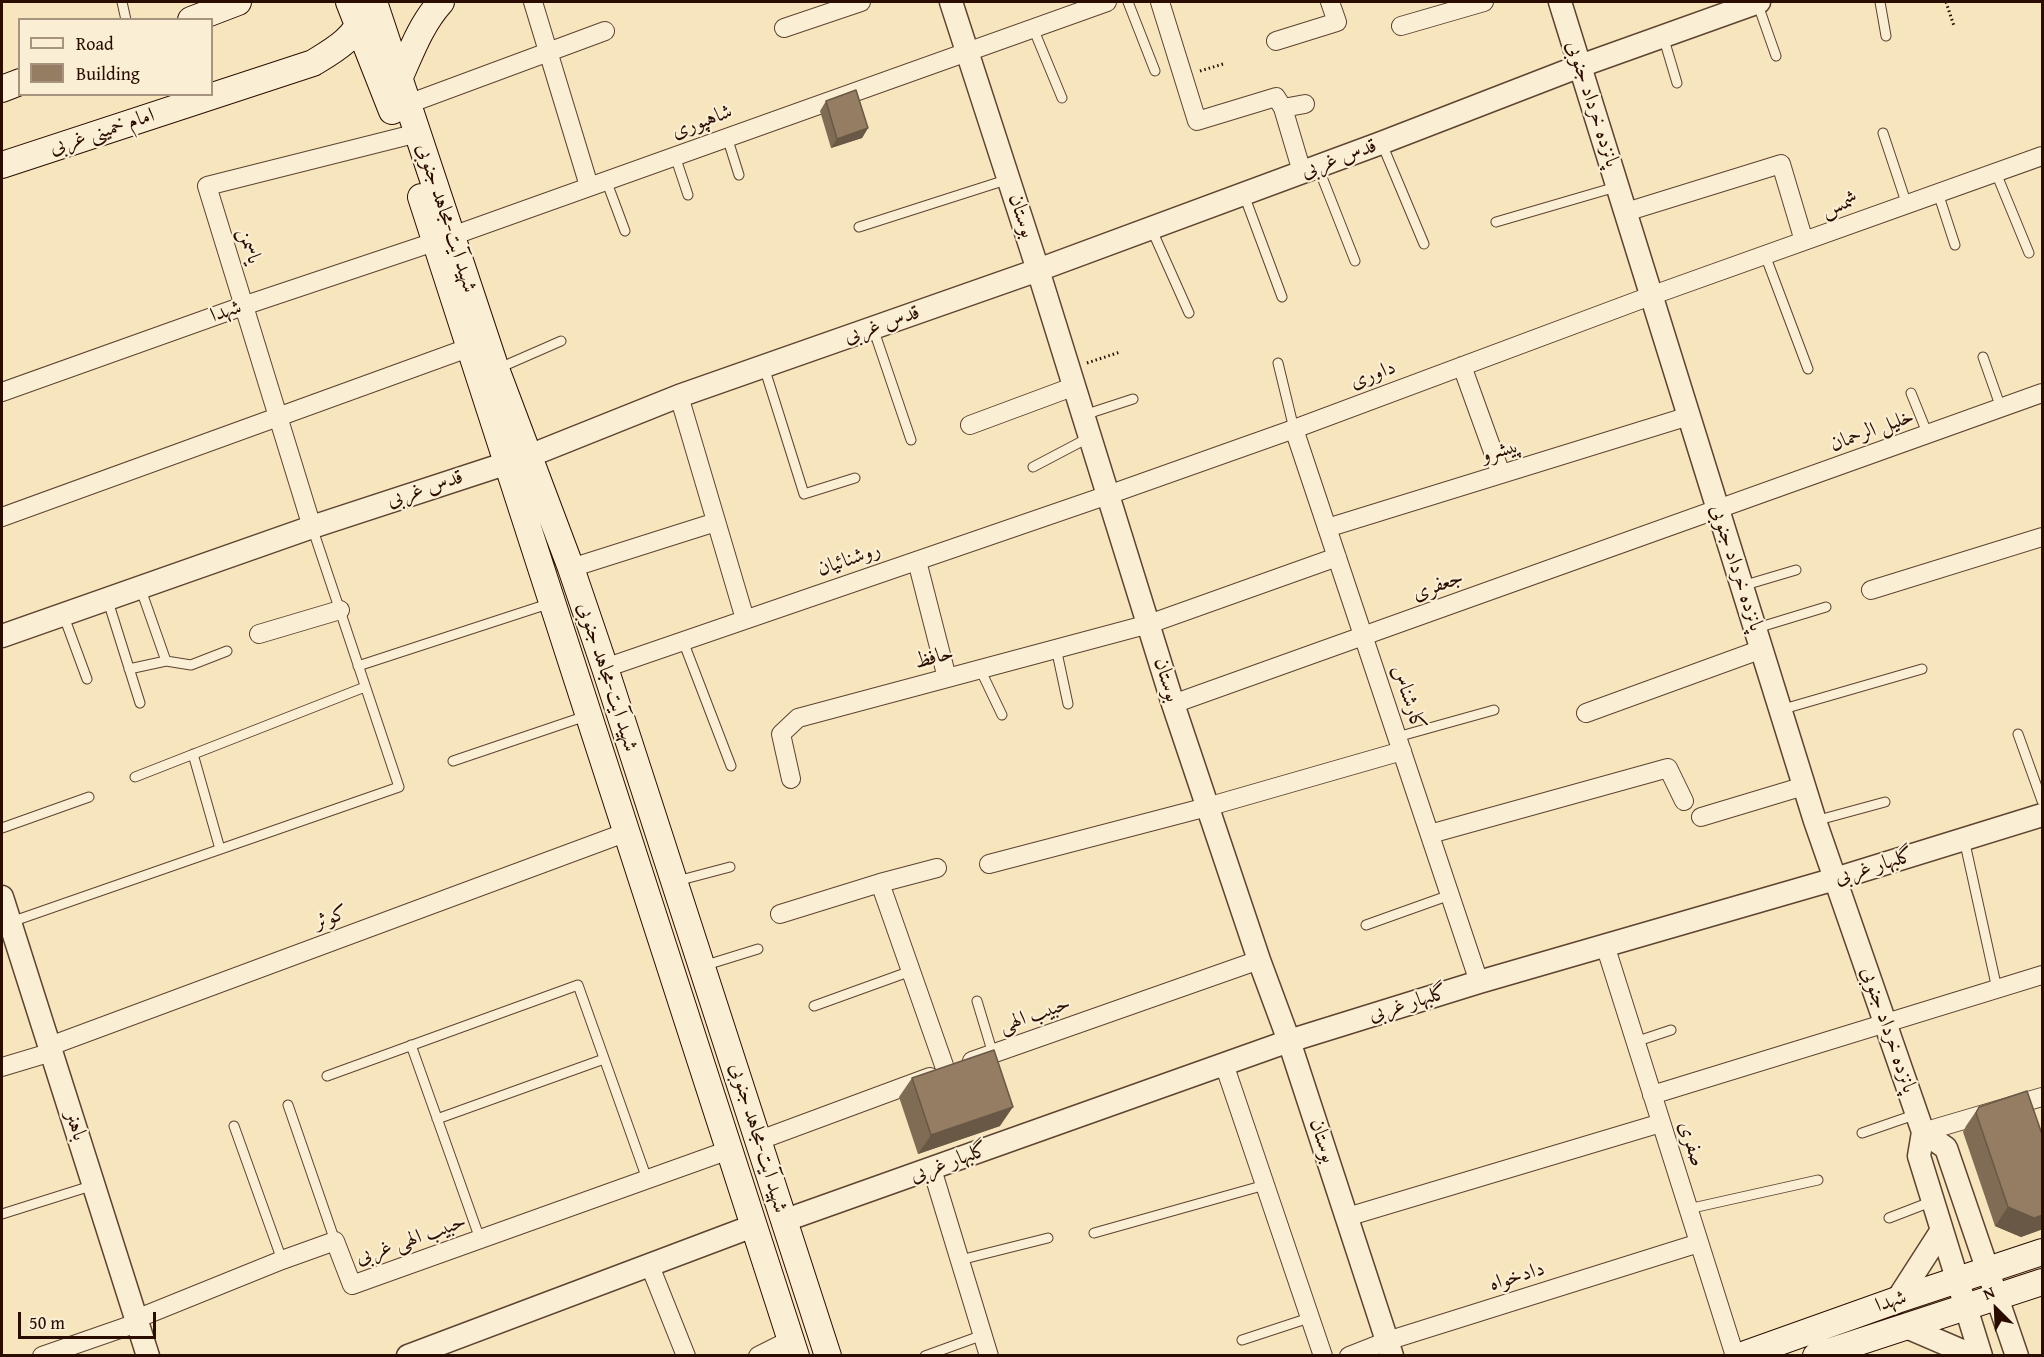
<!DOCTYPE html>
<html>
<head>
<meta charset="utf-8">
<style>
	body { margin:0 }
	#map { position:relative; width:2044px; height:1357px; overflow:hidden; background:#f7e5be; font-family:"Gentium Book Plus",serif }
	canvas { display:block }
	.frame { position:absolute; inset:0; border:3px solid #2a0d00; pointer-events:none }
	.legend { position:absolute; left:18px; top:18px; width:195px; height:78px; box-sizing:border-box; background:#faeed5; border:2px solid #a79480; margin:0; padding:8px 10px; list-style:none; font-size:18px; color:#2a0d00 }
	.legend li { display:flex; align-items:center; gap:12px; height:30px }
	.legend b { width:30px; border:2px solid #a79480 }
	.north { position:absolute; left:1966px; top:1279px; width:60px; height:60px; -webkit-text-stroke:4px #faeed5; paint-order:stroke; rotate:336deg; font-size:16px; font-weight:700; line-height:24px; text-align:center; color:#2a0d00 }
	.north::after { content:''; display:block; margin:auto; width:21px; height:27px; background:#2a0d00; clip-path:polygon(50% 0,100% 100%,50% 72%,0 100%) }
	.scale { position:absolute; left:18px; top:1312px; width:138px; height:27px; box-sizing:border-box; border:3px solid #2a0d00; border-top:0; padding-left:8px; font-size:18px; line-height:21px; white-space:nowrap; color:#2a0d00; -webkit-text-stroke:4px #faeed5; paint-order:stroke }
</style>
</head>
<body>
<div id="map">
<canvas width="2044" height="1357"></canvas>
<div class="frame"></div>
<ul class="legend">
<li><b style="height:8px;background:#faeed5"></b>Road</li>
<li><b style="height:16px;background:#957d63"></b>Building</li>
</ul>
<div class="north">N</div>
<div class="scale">50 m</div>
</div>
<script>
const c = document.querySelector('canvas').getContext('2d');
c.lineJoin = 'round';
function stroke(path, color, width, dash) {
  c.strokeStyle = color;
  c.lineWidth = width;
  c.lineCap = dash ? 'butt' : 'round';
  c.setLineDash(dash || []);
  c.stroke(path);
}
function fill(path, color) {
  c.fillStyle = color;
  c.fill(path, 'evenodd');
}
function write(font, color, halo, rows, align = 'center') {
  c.font = font + ' "Gentium Book Plus",Amiri,serif';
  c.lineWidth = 4.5;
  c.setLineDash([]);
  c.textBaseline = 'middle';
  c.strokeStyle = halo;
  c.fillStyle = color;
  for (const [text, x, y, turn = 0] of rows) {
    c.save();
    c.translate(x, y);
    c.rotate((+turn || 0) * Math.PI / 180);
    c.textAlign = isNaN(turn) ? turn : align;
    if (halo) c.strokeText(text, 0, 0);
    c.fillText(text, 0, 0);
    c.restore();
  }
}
const service = new Path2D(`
	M122,2l4,18
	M1128,2l27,69
	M1757,2l19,54
	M1880,2l6,34
	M1033,28l29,70
	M1663,36l14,47
	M1883,133l24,72
	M727,137l12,38
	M1382,144l42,100
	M675,156l13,39
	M1318,167l37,94
	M1996,173l33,80
	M606,180l19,51
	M1938,193l17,52
	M1244,195l38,102
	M1496,222l120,-35
	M859,227l150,-48
	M1151,228l38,85
	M1765,255l43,114
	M873,328l38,112
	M1983,357l18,51
	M1278,363l16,66
	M764,367l40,127 51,-16
	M497,369l64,-28
	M1911,393l17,42
	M1084,415l49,-16
	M1033,467l57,-30
	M1742,586l54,-16
	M140,587l26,74
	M107,598l33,105
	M63,614l24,65
	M1757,628l69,-21
	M683,641l48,125
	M1056,648l12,56
	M358,666l193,-63
	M129,669l37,-8 25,4 36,-14
	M980,669l22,46
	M1780,710l142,-41
	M2018,734l24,67
	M1397,737l97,-27
	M193,754l27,95
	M453,761l133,-45
	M135,777l230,-90
	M1815,821l70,-19
	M2,828l87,-31
	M1964,839l33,150
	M677,881l53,-14
	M11,922l388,-135 -87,-260
	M1366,925l84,-30
	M703,966l55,-17
	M977,1001l16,53
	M814,1006l97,-35
	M1635,1042l36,-12
	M411,1045l69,194
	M327,1076l251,-91 69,194
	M288,1105l47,136
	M437,1119l167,-60
	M234,1126l48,134
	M1862,1133l55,-19
	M1688,1209l130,-29
	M2,1214l92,-29
	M1889,1218l44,-17
	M1094,1233l171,-48
	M960,1260l88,-22
	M1242,1340l67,-22
	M925,1356l58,-21`);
const minor = new Path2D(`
	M533,2l56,184
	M1160,2l37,119 79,-24 7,11 22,-4
	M1401,26l83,-24
	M784,28l77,-26
	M1276,41l61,-19 -7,-20
	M408,104l197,-73
	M1283,108l19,64
	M1626,212l155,-48 23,77
	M1462,366l39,108
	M2,392l241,-86 209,-70 655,-234
	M679,396l66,223
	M970,425l105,-39
	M1294,429l185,553
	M2,517l477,-173
	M312,527l-105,-341 211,-53
	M1327,528l362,-112
	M917,561l30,117
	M571,568l145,-46
	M1871,590l171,-53
	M259,634l81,-24
	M605,668l503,-173 186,-66 359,-134 389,-139
	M1173,704l869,-311
	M1586,713l176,-64
	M791,779l-10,-45 17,-16 351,-94 188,-67
	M1701,817l103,-31
	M1430,834l238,-66 16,33
	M989,864l218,-57 195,-56
	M880,883l66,188
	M780,914l100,-31 57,-15
	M1605,945l130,411
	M50,1046l577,-214
	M972,1061l287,-101
	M1224,1064l99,292
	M2,1067l50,-15
	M1652,1095l390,-120
	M1923,1132l119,-35
	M760,1140l170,-63
	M932,1169l57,187
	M1347,1217l314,-94
	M650,1266l36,90
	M136,1319l146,-59 53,-19 17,44 377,-135
	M42,1356l95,-33
	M758,1356l32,-16
	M1349,1356l38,-15 312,-98`);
const tertiary = new Path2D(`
	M951,2l87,268 135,434 86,256 30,81 103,315
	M1560,2l255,819 108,311 -4,24 62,200
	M2,636l310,-109 217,-71 150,-60 359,-126 343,-127 199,-77 179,-64
	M2,897l146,459
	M1923,1132l23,16 71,208
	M783,1221l506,-180 190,-59 356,-103 207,-64
	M1897,1300l45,-70
	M1904,1326l70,30
	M408,1356l345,-130`);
const secondary = new Path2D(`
	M349,2l43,109
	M374,2l122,367 75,199 34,100 223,688
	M191,20l47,-18
	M399,79c12,-27 22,-55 42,-77
	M2,89l18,-7
	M2,165l311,-102c23,-14 41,-24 52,-50
	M421,197l375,1159
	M1740,1356l157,-56 145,-48
	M1816,1356l226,-74`);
stroke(service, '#5d4330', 11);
stroke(minor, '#5d4330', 20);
stroke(tertiary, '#5d4330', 25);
stroke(secondary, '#2a0d00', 28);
stroke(new Path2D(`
	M1946,2l8,24
	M1200,71l23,-7
	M1087,363l33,-11`), '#2a0d00', 3, [1.5, 3]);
stroke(service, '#faeed5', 9);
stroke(minor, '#faeed5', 18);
stroke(tertiary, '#faeed5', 22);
stroke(secondary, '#faeed5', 26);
fill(new Path2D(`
	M826,101l42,27 -6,10 -31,10 -11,-37z
	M912,1078l88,48 -82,28 -19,-57z
	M1979,1107l64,30v92l-22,8 -26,-11 -32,-94 3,-6z`), '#806c55');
fill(new Path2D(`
	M868,128l-6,10 -31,10 6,-9z
	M1013,1107l-13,19 -82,28 13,-19z
	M2008,1207l35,8v14l-22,8 -26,-11z`), '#685845');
const building = new Path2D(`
	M856,90l12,38 -31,11 -11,-38z
	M994,1050l19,57 -82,28 -19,-57z
	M2027,1091l16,46v78l-9,3 -26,-11 -32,-94 3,-6z`);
fill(building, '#957d63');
stroke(building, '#685845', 1.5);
write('21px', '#2a0d00', '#faeed5', [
	["پانزده خرداد جنوبی",1592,104,72],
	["شاهپوری",702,122,-20],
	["امام خمینی غربی",102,132,-18],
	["قدس غربی",1339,159,-20],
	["شمس",1840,205,-20],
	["بوستان",1021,216,72],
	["شهید آیت-مجاهد جنوبی",446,218,72],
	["یاسمن",249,246,73],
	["شهدا",226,312,-19],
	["قدس غربی",882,325,-19],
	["داوری",1373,375,-20],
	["خلیل الرحمان",1872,431,-20],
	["پیشرو",1501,451,-17],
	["قدس غربی",425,489,-18],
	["روشنائیان",849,560,-19],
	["پانزده خرداد جنوبی",1736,568,72],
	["جعفری",1438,586,-20],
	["حافظ",934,658,-15],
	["شهید آیت-مجاهد جنوبی",607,677,72],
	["بوستان",1166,680,73],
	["کارشناس",1408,698,72],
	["گلبهار غربی",1874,867,-17],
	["کوثر",331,918,-20],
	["گلبهار غربی",1408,1004,-17],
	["حبیب الهی",1035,1015,-19],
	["پانزده خرداد جنوبی",1888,1030,71],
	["باهنر",75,1126,72],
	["شهید آیت-مجاهد جنوبی",758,1138,73],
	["بوستان",1322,1141,72],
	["صفری",1691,1144,73],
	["گلبهار غربی",949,1163,-20],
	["حبیب الهی غربی",411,1240,-19],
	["دادخواه",1517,1277,-17],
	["شهدا",1891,1302,-19]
]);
</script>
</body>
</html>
